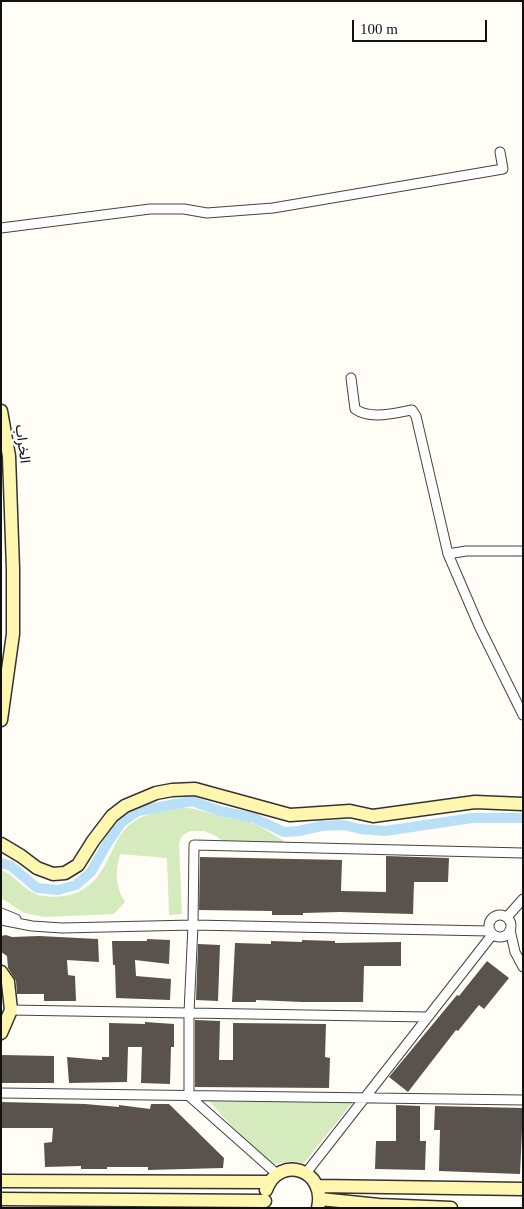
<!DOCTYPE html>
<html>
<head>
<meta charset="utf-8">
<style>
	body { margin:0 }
	#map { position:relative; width:524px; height:1209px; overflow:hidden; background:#fffdf5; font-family:"Times New Roman",serif }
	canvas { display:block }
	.frame { position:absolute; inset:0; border:2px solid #111; pointer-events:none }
	.scale { position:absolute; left:352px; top:20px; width:135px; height:22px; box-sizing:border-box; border:2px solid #111; border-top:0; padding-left:6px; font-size:15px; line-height:18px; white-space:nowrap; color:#111; -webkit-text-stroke:4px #fff; paint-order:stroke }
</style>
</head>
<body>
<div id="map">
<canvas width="524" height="1209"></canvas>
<div class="frame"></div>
<div class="scale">100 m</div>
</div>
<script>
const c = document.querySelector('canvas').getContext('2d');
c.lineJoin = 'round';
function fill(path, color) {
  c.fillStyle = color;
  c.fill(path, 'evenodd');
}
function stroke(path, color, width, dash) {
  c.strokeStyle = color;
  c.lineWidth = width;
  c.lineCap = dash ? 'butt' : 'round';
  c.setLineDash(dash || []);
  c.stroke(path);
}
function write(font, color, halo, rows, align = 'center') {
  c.font = font + ' "Times New Roman",Vazirmatn,serif';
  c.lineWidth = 5;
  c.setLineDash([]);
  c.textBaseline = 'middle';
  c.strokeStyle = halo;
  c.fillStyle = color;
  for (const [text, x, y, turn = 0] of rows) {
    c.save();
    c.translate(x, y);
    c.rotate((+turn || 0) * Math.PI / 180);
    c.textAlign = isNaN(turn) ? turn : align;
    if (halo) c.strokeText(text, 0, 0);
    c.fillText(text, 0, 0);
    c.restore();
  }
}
fill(new Path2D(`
	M180,807l15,2 32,9 20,3 12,5 25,15 -2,3 -57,-1 -9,-7 -12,-5h-14l-8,5 -3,7 3,71 -13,1 -2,-57 -47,-4c-5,20 -5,31 5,48l-11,12 -70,3 -20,-4 -23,-15v-28c15,5 25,24 42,26 34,4 52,-9 66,-39 5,-10 10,-22 18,-30 13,-13 35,-17 53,-20z
	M209,1101l143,2 -48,60c-13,-2 -22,-2 -35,4z`), '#d5ebbd');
stroke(new Path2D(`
	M1,863l10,3 26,22 21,2 18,-5 15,-13 16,-28 15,-22 16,-11 54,-10 28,10 34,7 30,14 15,-1 22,-5 23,-1 16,4 25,2 87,-13h51`), '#b9e0f7', 10);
fill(new Path2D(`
	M386,856l63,2 -1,24h-34l-1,32 -73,-2 -37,1v2h-31v-4l-73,-1 1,-53 142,3 -1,31 45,1z
	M6,935l6,2 27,-1 59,3 1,23 -32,-2 1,15 7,1 1,25h-32v-7h-27l-1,-13 -8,-13 -1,-12 -6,-4v-16z
	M147,939l23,1 -1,24 -34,-4 1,16 35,3 -1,21 -54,-2 -1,-33h-2l-1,-24h35z
	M302,940l33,1v2l66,-1v24h-37l-1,36h-61l-46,-2v2h-24l3,-59 36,1v-3l31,1z
	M198,944l22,1 -2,56 -22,-1z
	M487,961l22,17 -25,31 -5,-4 -21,26 -2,-1 -48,62 -19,-15 68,-82 2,1z
	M195,1020l25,1 -1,39h14v-37l93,1 -1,33 5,1 -1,30 -134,-1z
	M145,1022l29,2v23h-3l-1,37 -29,-1 1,-36h-14l-1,35 -58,1 -2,-26 35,3v-3h7v-34l36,1z
	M1,1055l53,1v27h-53z
	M1,1102l84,2 34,3v-2l31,4 1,-5h18l55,54 -1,10 -75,2v-3h-41v2h-26v-3l-36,1 -1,-24 8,-1 1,-14h-52z
	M396,1105l24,1v35h6l-1,29 -50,-1 1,-28h20z
	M435,1106l88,2 -3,66 -81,-3 1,-41h-6z`), '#5a524d');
const street = new Path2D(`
	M1,228l149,-19h34l23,4 66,-5 230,-39 -3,-17
	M351,378l4,31c16,11 39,4 57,1l4,6 32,138 31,72 44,89
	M448,554l18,-3h57
	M1,913l15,6
	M489 926a11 11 0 1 1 22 0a11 11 0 1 1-22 0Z
	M507,917l16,-18
	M1,920l31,6 30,2 131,-3 1,-80 329,8
	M510,930l5,22 8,15
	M11,1010l416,7
	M1,1093l522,7
	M306,1173l186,-238
	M277,1174l-88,-78v-83l4,-88 296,6`);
const secondary = new Path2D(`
	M1,411l8,45 4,113v65l-12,86
	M1,844l20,12 16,12 16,6 12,-1 13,-8 15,-24 19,-25 13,-10 31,-13 16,-3 23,-1 95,26 60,-4 23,5 102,-14 48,2
	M1,972l7,10 3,28 -10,23
	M1,1181l268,1
	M318,1186l205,3
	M266,1190c13,-36 61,-21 52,18
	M1,1199l264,2
	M320,1199l59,6 72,3`);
stroke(street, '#444', 11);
stroke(secondary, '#333', 15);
stroke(street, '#fff', 9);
stroke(secondary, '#fff6b0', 12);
write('15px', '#111', '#fff', [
	["الخراب",22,444,82]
]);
</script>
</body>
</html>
